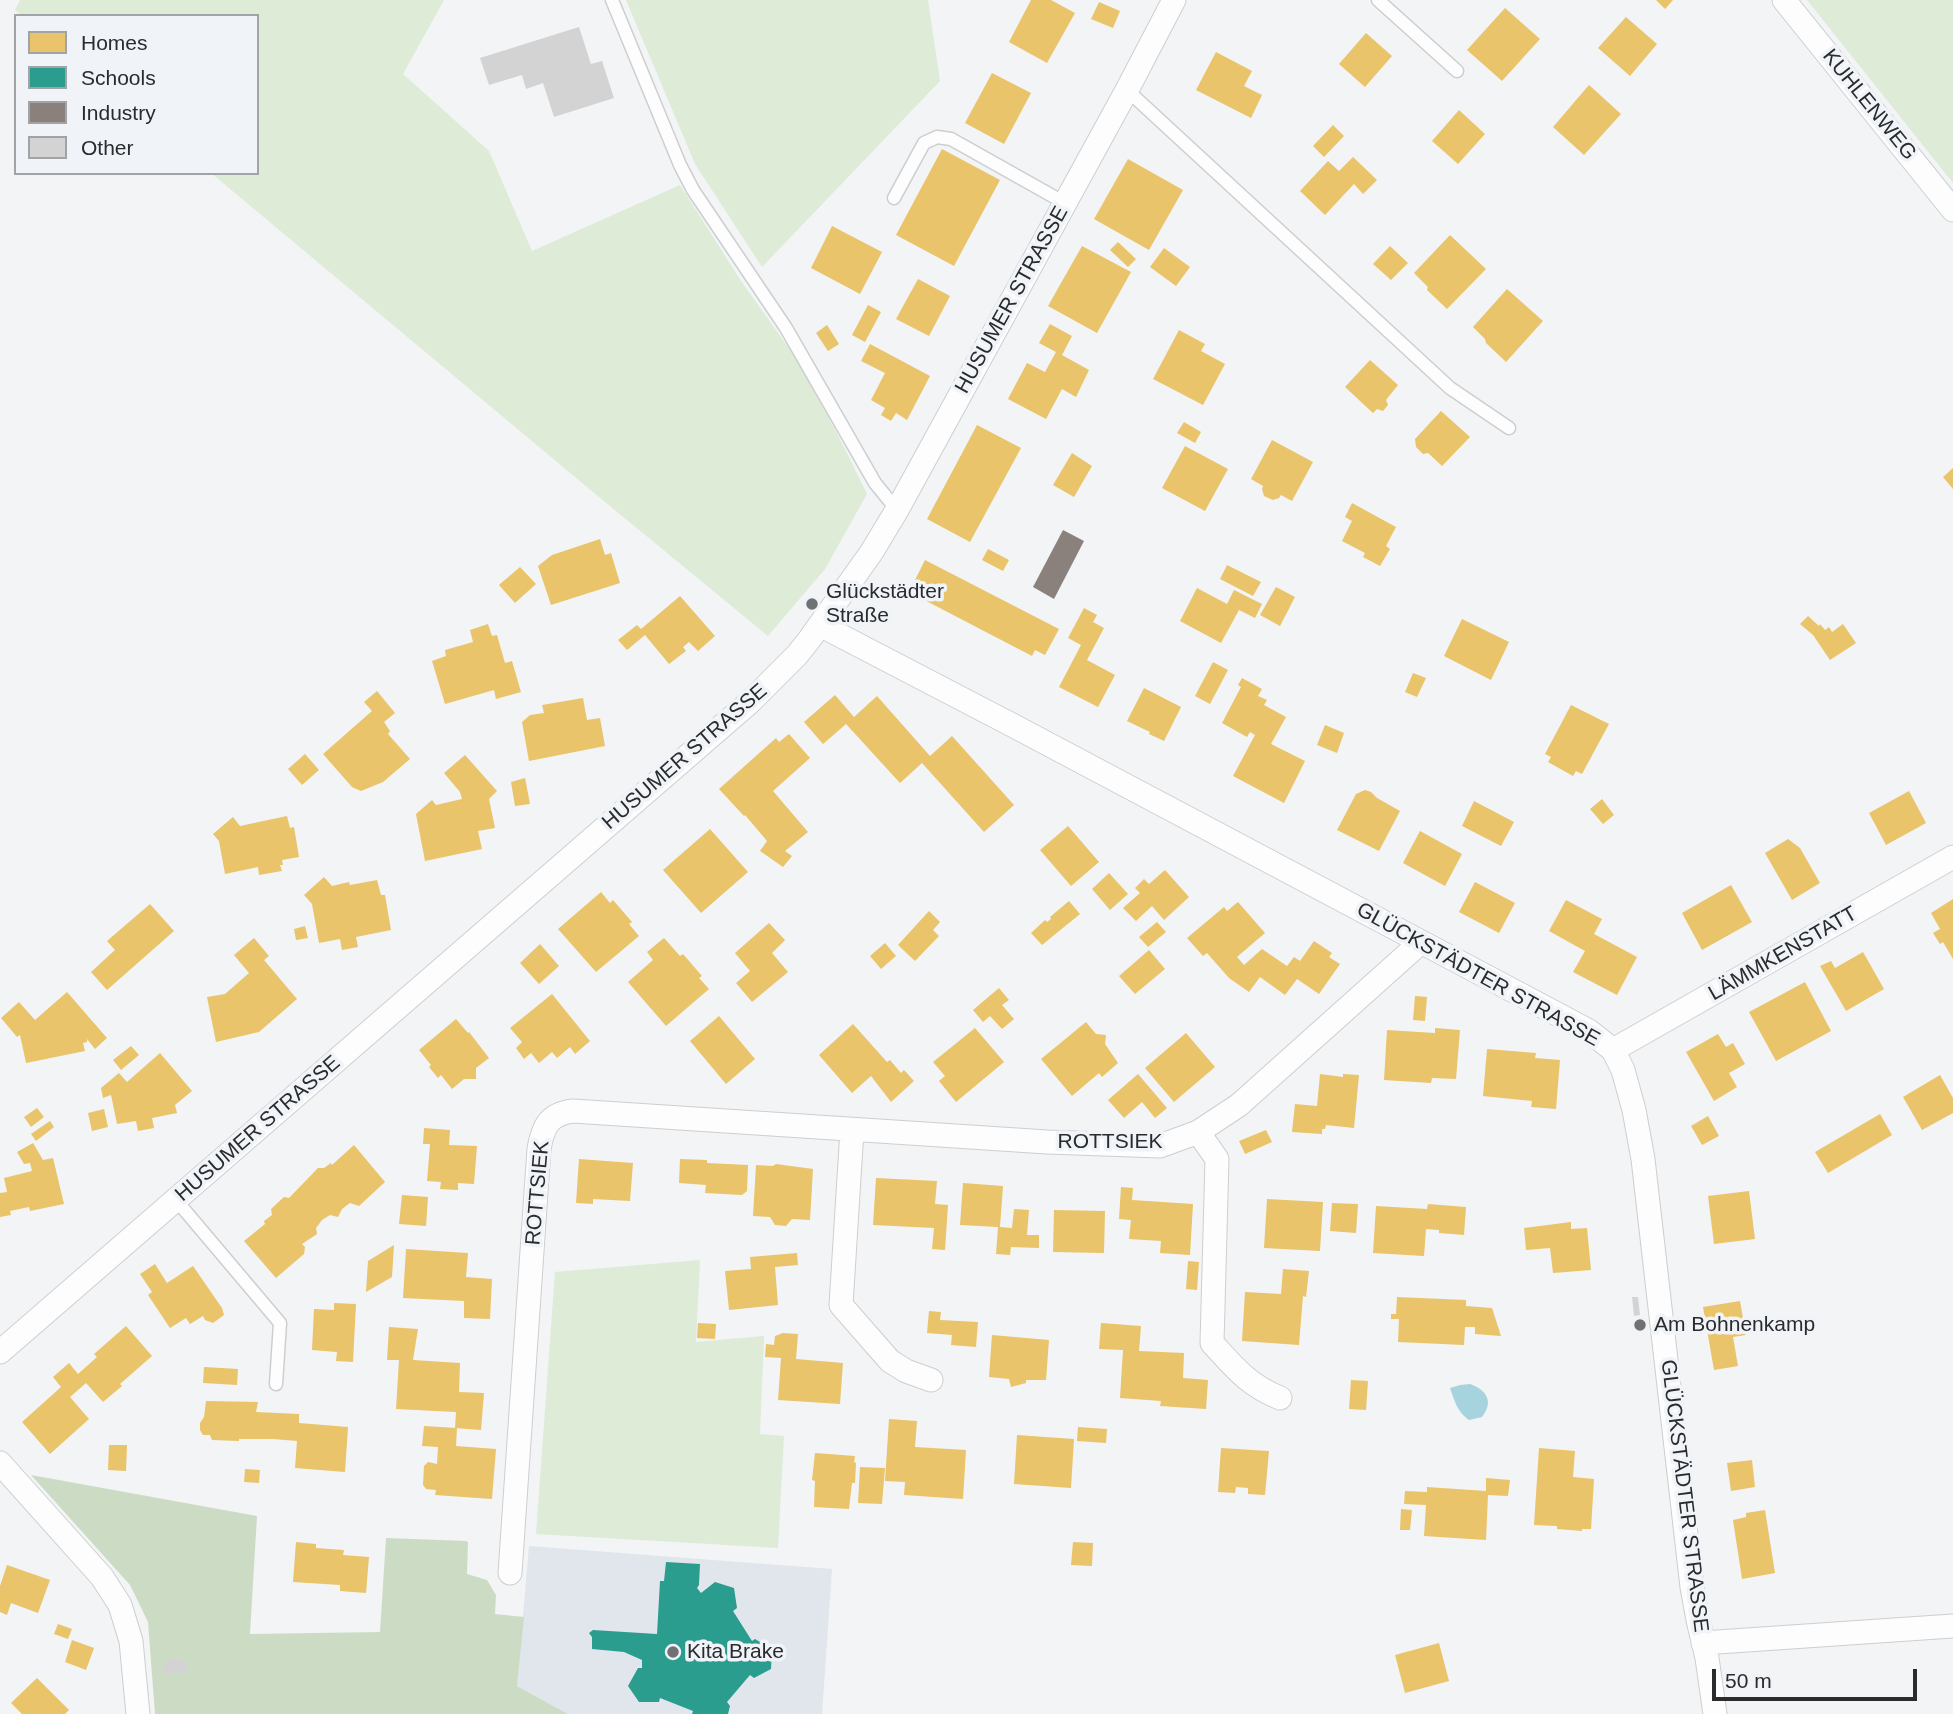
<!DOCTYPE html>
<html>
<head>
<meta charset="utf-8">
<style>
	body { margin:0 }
	#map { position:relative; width:1953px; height:1714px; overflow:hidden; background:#f2f4f6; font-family:Arial,sans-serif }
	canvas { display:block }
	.legend { position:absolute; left:14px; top:14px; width:245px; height:161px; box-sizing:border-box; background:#f0f3f8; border:2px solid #a1a3a7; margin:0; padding:9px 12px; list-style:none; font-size:21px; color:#2a2b2d }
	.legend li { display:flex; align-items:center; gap:14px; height:35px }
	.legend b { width:35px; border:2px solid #a1a3a7 }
	.scale { position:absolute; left:1712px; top:1669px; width:205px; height:32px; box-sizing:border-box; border:4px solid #2a2b2d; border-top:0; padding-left:9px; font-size:21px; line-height:24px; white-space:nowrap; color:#2a2b2d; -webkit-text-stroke:5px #f0f3f8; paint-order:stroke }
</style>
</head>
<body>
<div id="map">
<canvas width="1953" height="1714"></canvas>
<ul class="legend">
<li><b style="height:19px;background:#e9c46a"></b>Homes</li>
<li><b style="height:19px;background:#2a9d8f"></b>Schools</li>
<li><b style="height:19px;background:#8a817c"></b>Industry</li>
<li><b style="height:19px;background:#d3d3d4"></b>Other</li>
</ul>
<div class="scale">50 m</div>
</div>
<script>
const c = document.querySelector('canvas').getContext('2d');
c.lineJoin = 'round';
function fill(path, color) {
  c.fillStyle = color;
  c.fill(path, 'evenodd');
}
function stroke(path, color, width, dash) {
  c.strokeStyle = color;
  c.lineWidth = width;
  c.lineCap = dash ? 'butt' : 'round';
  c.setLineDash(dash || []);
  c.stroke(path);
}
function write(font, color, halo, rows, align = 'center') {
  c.font = font + ' Arial,sans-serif';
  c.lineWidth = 7;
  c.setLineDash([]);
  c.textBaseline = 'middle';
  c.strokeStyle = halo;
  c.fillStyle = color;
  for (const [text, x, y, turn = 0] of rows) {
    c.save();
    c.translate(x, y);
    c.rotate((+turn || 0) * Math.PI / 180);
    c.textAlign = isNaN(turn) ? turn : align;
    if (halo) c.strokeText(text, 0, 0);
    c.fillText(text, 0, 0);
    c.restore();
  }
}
fill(new Path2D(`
	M529,1546l303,23 -10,145h-254l-51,-28z`), '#e1e6ed');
fill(new Path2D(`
	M20,0h424l-41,74 86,77 43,100 148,-66 61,96 57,80 42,78 27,55 -42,75 -57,67 -169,-139 -388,-324h46v-157h-235l-7,-6z
	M626,0h302l12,81 -178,186 -67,-103z
	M1807,0h146v183z
	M700,1260l-4,82 68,-6 -4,98 24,2 -6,112 -242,-14 19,-262z`), '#ddebd7');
fill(new Path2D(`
	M31,1475l226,41 -7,118 130,-2 6,-94 80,3 2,1 -1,32 20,6 9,15 -1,19 29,3 -7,69 51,28h-413l-7,-92 -18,-37z`), '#ccdcc4');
fill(new Path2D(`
	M1470,1384c17,6 24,18 12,33l-13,3c-11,-7 -15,-20 -19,-32l10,-3z`), '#a6d3dd');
fill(new Path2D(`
	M1031,0h20l24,13 -28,50 -38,-21z
	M1656,0h17l-8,9z
	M1099,2l21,9 -7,17 -22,-9z
	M1505,8l35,31 -38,42 -35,-31z
	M1626,17l31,27 -27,32 -32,-28z
	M1366,33l26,23 -27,31 -26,-23z
	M1216,52l36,19 -8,15 18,9 -11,23 -55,-28z
	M992,73l39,20 -27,51 -39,-21z
	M1589,85l32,29 -37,41 -31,-28z
	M1459,110l26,24 -27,30 -26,-23z
	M1333,125l11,11 -20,21 -11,-11z
	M942,149l58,31 -46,86 -58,-31z
	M1353,157l24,23 -14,14 -9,-10 -29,31 -25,-24 28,-30 11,10z
	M1128,159l55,31 -34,60 -55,-31z
	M832,226l50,26 -22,42 -49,-26z
	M1450,235l36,34 -39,40 -20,-19 1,-3 -14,-14z
	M1118,242l18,17 -8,8 -18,-17z
	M1082,246l49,26 -34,61 -49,-27z
	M1390,246l18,17 -17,17 -18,-16z
	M1164,248l26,19 -14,19 -26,-19z
	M918,279l32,17 -21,40 -33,-17z
	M1507,289l36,32 -37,41 -20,-19 -1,-4 -12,-12z
	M868,305l13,7 -16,30 -13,-7z
	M1050,324l22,12 -10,19 27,15 -13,27 -14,-8 -16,30 -38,-20 19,-36 18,9 11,-20 -17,-9z
	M827,325l12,19 -11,7 -12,-18z
	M1179,330l26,14 -4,7 24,13 -22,41 -50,-26z
	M870,344l60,32 -23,44 -11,-7 -5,8 -10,-6 4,-7 -14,-8 14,-27 -24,-12z
	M1370,360l28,25 -12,15 2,5 -5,6 -6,-2 -4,4 -28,-26z
	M1441,411l29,26 -28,29 -14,-13 -5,1 -7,-7 -1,-8z
	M1184,422l17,10 -6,11 -18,-10z
	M977,425l44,23 -51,94 -43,-23z
	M1272,440l41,22 -21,39 -11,-6 -2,3 -6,2 -9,-4 -2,-7 1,-3 -12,-7z
	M1185,446l43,23 -23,42 -43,-23z
	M1072,453l20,13 -18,31 -21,-12z
	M1953,468v21l-10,-12z
	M1352,503l44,24 -10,19 4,3 -10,17 -17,-9 2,-4 -23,-12 10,-20 -7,-4z
	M600,539l5,16 6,-2 9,30 -69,22 -13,-39 14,-11z
	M988,549l21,11 -6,11 -21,-11z
	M925,560l134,69 -14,26 -10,-5 -3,6 -123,-64z
	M1227,565l34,17 -8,14 -33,-17z
	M520,567l16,17 -21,19 -16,-18z
	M1276,587l19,10 -15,29 -20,-11z
	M1197,588l30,16 7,-14 28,14 -7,14 -16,-8 -18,33 -41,-22z
	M680,596l35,40 -17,15 -9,-9 -6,5 3,4 -17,13 -24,-29 -18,15 -9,-10 19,-15 4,4z
	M1084,608l13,7 -4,7 11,6 -17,32 28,15 -17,32 -39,-20 22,-42 -13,-7z
	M1808,616l11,10 1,-2 5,6 4,-3 3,5 11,-8 13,19 -26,17 -17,-25 -13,-11z
	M1462,619l47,23 -18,38 -47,-24z
	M488,624l4,12 5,-1 8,28 7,-2 9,31 -25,7 -2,-9 -49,14 -13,-43 14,-5 -1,-6 28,-8 -3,-12z
	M1213,662l15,8 -18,34 -15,-8z
	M1413,673l13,5 -9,19 -12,-5z
	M1242,678l20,11 -4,7 9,4 -3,5 22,12 -15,27 34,17 -21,42 -51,-27 22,-41 -5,-3 -3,5 -25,-14 19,-36 -3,-2z
	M1144,688l37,19 -17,34 -15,-7 1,-2 -23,-11z
	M377,691l18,22 -11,9 6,9 -2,3 22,25 -27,23 -22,9 -9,-4 -29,-33 49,-43 -8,-9z
	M835,695l19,22 23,-21 53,60 22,-20 62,69 -30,27 -62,-69 -22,20 -54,-59 -23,20 -19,-22z
	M583,698l4,22 13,-2 5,28 -76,15 -7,-39 8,-7 14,-2 -2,-8z
	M1571,705l38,19 -27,50 -6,-3 -3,5 -25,-14 3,-5 -6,-3z
	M1325,725l19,8 -7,20 -20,-8z
	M789,734l21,24 -37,33 35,41 -23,19 7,5 -9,11 -23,-16 7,-10 -22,-26 -1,1 -25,-27 57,-51 3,4z
	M305,754l14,16 -17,15 -14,-16z
	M465,755l32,36 -8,8 6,29 -17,3 4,18 -57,12 -9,-47 16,-14 4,5 26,-6 -2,-7 -16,-19z
	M525,778l5,26 -15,2 -4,-24z
	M1365,790l6,2 6,6 23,13 -21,40 -42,-21 19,-36z
	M1909,791l17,32 -40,22 -17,-32z
	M1602,799l12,16 -11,9 -13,-15z
	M1474,801l40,21 -13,24 -39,-20z
	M287,816l3,12 4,-1 5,30 -17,3 1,5h-3l2,6 -23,4 -1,-8 -33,7 -6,-33 -6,-7 20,-17 7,9z
	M1068,826l31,36 -28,24 -31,-36z
	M710,829l38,43 -47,41 -38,-43z
	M1420,831l42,23 -17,32 -42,-23z
	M1788,839l12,9 20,35 -28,17 -27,-47z
	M1165,870l24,27 -25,23 -12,-14 -16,15 -13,-13 17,-15 -5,-5 9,-9 5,5z
	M1109,873l19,21 -18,16 -18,-21z
	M324,877l8,9 17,-4 1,3 27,-5 4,15h4l6,35 -35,7 2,10 -16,3 -2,-11 -21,4 -7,-39 -8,-9z
	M1475,882l40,21 -16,30 -40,-21z
	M1731,885l21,37 -50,28 -20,-37z
	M601,892l9,11 3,-3 19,22 -3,2 10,12 -43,36 -38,-43z
	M1953,899v60l-10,-17 -3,2 -7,-11 7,-4 -9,-16z
	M1566,900l36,19 -8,15 43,23 -20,38 -44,-23 12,-21 -36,-20z
	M1069,901l11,13 -38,31 -11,-12 14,-13 2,2 4,-3 -1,-2z
	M1238,902l27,31 -28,24 7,8 18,-16 25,17 7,-9 6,4 14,-20 18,12 -3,4 11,7 -21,30 -22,-15 -12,16 -25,-18 -11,15 -20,-14 -22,-25 -4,3 -16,-18 37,-31 3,4z
	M150,904l24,27 -67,59 -16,-18 24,-22 -8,-9z
	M929,911l11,11 -7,8 6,6 -24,25 -17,-16z
	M1157,922l9,10 -18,15 -9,-10z
	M769,923l16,17 -13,13 16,19 -36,30 -16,-19 14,-12 -15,-18z
	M305,926l3,12 -12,2 -2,-11z
	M254,938l15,18 -5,4 33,39 -38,33 -43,10 -9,-45 18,-3 24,-21 -15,-18z
	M664,938l16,18 3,-2 19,22 -3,2 10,11 -43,37 -38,-44 25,-22 -6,-8z
	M885,943l11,13 -15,13 -11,-13z
	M540,944l19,22 -20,18 -19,-21z
	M1149,950l16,19 -30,25 -16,-18z
	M1863,952l21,37 -38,22 -26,-45 11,-5 4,7z
	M1805,982l26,49 -55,30 -27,-49z
	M999,988l10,12 -7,5 12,14 -12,10 -12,-13 -7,6 -10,-12z
	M67,992l40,46 -12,11 -8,-10v3l-4,1 2,8 -59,12 -6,-28 -3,2 -16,-19 18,-16 16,18z
	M552,994l38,47 -15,13 -5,-7 -13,11 -5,-6 -13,11 -8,-10 -7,6 -8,-11 6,-6 -12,-14z
	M1415,996l12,1 -2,24 -12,-1z
	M719,1016l36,43 -29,25 -36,-43z
	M456,1019l12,14 1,-1 20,26 -13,10v11h-12l-12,10 -11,-14 -3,3 -9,-11 2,-2 -12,-15z
	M1086,1022l10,12 10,1 -1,9 13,19 -16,14 -3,-4 -27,23 -31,-37z
	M853,1024l34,38 3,-2 11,13 3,-3 10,11 -23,21 -20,-26 -19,17 -33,-38z
	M975,1028l29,34 -48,40 -17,-21 6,-5 -12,-14z
	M1435,1028l25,2 -4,49 -24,-1 -1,5 -47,-3 3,-50 48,3z
	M1186,1033l29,34 -41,35 -29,-34z
	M1718,1034l8,13 7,-4 12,21 -16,9 8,14 -23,14 -28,-49z
	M131,1046l8,9 -18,15 -8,-10z
	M1487,1049l49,4 -1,5 25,2 -4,49 -25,-2 1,-6 -49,-5z
	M160,1053l32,38 -17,14 2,8 -25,5 2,10 -16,3 -2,-10 -19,3 -6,-29 -8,3 -2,-10 18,-15 8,9z
	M1138,1074l29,34 -12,10 -13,-16 -18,16 -16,-18z
	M1320,1074l23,3v-3l16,1 -5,53 -28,-3 -1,4h-3v5l-30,-2 3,-28 22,2z
	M1940,1075l13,23v15l-31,17 -19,-33z
	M37,1108l7,9 -13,10 -7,-10z
	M104,1109l4,18 -16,4 -4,-18z
	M1880,1114l12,21 -64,38 -13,-21z
	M1708,1116l11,20 -17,9 -11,-19z
	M50,1121l4,6 -18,14 -5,-7z
	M424,1128l26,2 -1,15 28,1 -3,38 -16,-1v7l-18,-1 1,-7 -14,-1 3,-37h-7z
	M1266,1130l6,12 -27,12 -6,-13z
	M33,1143l10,17 10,-2 11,46 -34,7 -1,-4 -19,4 1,4 -11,2v-24l7,-1 -3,-14 28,-7 -2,-8 -6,1 -7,-12z
	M354,1145l31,37 -26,24 -9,-3 -8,6 -4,8 -8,-2 -8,5 -6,8 1,6 -15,10 3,3 -1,7 -28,24 -32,-37 21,-17 -1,-3 8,-6 -1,-6 13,-12 5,1 29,-30h6l7,-5 1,2z
	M579,1159l54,4 -3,38 -37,-2v5l-17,-1z
	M680,1159l27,1v3l41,2 -1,26 -5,4 -37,-2 1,-8 -27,-2z
	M776,1164l37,5 -3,51 -18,-1 -6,7 -11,-1 -5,-8 -17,-1 3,-51 17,1z
	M876,1178l61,3 -2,23 13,1 -3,45 -13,-1 2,-21 -61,-3z
	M963,1183l40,3 -3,41 12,1 2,-19 15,1 -2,25h12v13l-28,-1 -1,8 -14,-1 2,-27 -38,-2z
	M1121,1187l12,1 -1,12 61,4 -3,51 -30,-2 1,-12 -32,-2 2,-19 -12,-1z
	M1749,1191l6,48 -41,5 -6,-48z
	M402,1195l26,2 -2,29 -27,-2z
	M1267,1199l56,3 -3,49 -56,-3z
	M1332,1203l26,1 -2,29 -26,-2z
	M1428,1204l38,3 -2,28 -25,-2v-3l-13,-1 -2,27 -51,-3 3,-47 51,3z
	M1054,1210l51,1 -1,42 -51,-1z
	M1571,1222v7l16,-1 4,42 -38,3 -3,-25 -24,2 -2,-22z
	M394,1245l-2,32 -26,15 2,-31z
	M406,1249l62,4 -2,24 26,2 -2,40 -26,-1v-17l-61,-3z
	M797,1253l1,12 -23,2 3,38 -49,5 -4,-39 26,-2 -1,-12z
	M1188,1261l11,1 -2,28 -11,-1z
	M155,1264l12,19 26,-17 29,42 2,7 -11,8 -8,-3 -2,-4 -13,8 -4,-6 -16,10 -22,-33 4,-3 -12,-18z
	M1283,1269l26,2 -3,26 -3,-1 -4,49 -57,-4 3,-49 36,2z
	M1397,1297l69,3v6l26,2 9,28 -26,-2v-7h-10l-1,18 -66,-3 1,-23h-8v-5h5z
	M1740,1301l6,34 -13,2 5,29 -24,4 -11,-63z
	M334,1303l22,1 -3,58 -17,-1 1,-9 -25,-2 2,-41 20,1z
	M929,1311l12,1 -1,8 38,2 -2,25 -25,-2 1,-10 -25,-2z
	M698,1323l18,1 -1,15 -18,-1z
	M1101,1323l40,3 -2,25 45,2 -1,25 25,2 -2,29 -46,-3 1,-5 -41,-3 3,-48 -24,-1z
	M126,1326l26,30 -32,28 2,2 -19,16 -17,-19 -16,14 19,22 -39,35 -28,-32 39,-35 -8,-10 16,-14 9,11 19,-17 -3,-3z
	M389,1327l29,2 -5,31 47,3 -1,29 25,1 -3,37 -26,-2 1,-16 -60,-3 3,-49h-12z
	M783,1333l15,1 -2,25 47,4 -3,41 -62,-4 3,-42 -16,-1 1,-13 8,1 1,-9z
	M992,1335l57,5 -3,40h-20v3l-15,4 -2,-8 -20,-2z
	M204,1367l34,2 -1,16 -34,-2z
	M1351,1380l17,1 -2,29 -17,-1z
	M206,1401l52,1 -2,10 43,2v9l49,4 -3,45 -50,-4 2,-27 -24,-2h-34v2l-27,-1 -2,-5h-7l-3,-5v-7l4,-6z
	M889,1419l28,2 -2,26 51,3 -3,49 -59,-4 1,-13 -20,-1z
	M424,1426l33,2 -1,18 40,3 -4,50 -57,-4 1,-5 -10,-1 -3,-4 1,-19 4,-4 9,2 1,-17 -16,-1z
	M1078,1427l29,2 -1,14 -29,-2z
	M1017,1435l57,4 -3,49 -57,-4z
	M109,1445h18l-1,26 -18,-1z
	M1221,1448l48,3 -4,44 -17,-1v-6l-12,-1 -1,6 -17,-1z
	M1539,1448l36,3 -2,26 21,2 -3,50h-9v2l-25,-2v-3l-23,-1z
	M815,1453l40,3 -1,6 2,1 -1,20h-3l-3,26 -35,-2 1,-26 -3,-1z
	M1752,1460l3,27 -24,4 -4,-28z
	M860,1467l25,1 -3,36 -24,-1z
	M245,1469l15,1 -1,13 -15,-1z
	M1486,1478l24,2 -2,16 -20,-1 -2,45 -62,-4 2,-31 -22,-1 1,-13 22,1v-5l59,4z
	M1401,1509l11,1 -2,20h-10z
	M1765,1510l10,63 -33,6 -9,-59 13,-3v-4z
	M296,1542l20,2v4l28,2 -1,5 26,2 -3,36 -26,-2v-6l-47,-3z
	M1073,1542l20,1 -1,23 -21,-1z
	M7,1565l43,15 -12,33 -27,-10 -4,12 -7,-3v-26z
	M58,1624l14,5 -4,10 -14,-5z
	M72,1640l22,8 -8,22 -21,-8z
	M1439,1643l10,38 -44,12 -10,-38z
	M37,1678l32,32 -4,4h-43l-11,-11z`), '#e9c46a');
fill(new Path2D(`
	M666,1562l34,2 -1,21 -2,3 4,5 14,-11 19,6 3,20 -4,3 19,30 3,-2 17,10 -1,20 -17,9 -4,-3 -23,27 3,4 -2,8h-36l1,-3 -33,-13 -1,4h-20l-11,-16 10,-18h4v-8l-18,-8 -32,-3v-12l-3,-4 4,-3 64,4 3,-53h4z`), '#2a9d8f');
fill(new Path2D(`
	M1063,530l21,11 -30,58 -21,-12z`), '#8a817c');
fill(new Path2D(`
	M579,27l12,37 11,-3 12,37 -60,19 -11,-34 -17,6 -4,-14 -33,10 -9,-27z
	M1632,1297h6l2,18 -6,1z
	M165,1659l22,2 -1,13 -22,-1z`), '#d3d3d4');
const service = new Path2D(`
	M612,0l68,165 13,25 93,138 89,155 22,27
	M1378,0l79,71
	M1127,90l323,298 59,40
	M894,198l30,-55 13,-6 14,2 114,64
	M176,1200l104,123 -4,61`);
const minor = new Path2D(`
	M1784,0l169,210
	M820,625l194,101 575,305 24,19 10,20 11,40 9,49 49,428 6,33 9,38 8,56
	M1613,1050l340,-193
	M852,1130l-11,175 49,56 16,10 25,9
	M1198,1132l19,27 -5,184c23,25 36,42 68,55
	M0,1352l750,-650 47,-47 12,-15 62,-87 26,-43 230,-420 47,-90
	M0,1463l102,114 18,28 11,36 7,73
	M510,1573l29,-424c4,-23 10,-35 34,-38l474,31 113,4 38,-14 41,-27 181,-162
	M1703,1643l250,-17`);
stroke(service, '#cdced0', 15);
stroke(minor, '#cdced0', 25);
stroke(service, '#fdfdfe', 12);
stroke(minor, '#fdfdfe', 23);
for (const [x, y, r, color] of [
	[812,604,7,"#707173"],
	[1640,1325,7,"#707173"],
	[673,1652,7,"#707173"]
]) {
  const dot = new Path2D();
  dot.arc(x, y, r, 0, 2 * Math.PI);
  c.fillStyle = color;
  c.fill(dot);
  stroke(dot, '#f0f3f8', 2.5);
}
write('21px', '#2a2b2d', '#f0f3f8', [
	["KUHLENWEG",1869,105,51],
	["HUSUMER STRASSE",1012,300,-61],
	["HUSUMER STRASSE",685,757,-41],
	["LÄMMKENSTATT",1783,954,-30],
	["GLÜCKSTÄDTER STRASSE",1478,975,29],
	["HUSUMER STRASSE",258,1129,-41],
	["ROTTSIEK",1110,1142],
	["ROTTSIEK",538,1193,-85],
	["GLÜCKSTÄDTER STRASSE",1684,1496,83]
]);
write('21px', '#2a2b2d', '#f0f3f8', [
	["Glückstädter",826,592],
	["Straße",826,616],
	["Am Bohnenkamp",1654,1325],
	["Kita Brake",687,1652]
], 'left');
</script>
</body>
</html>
